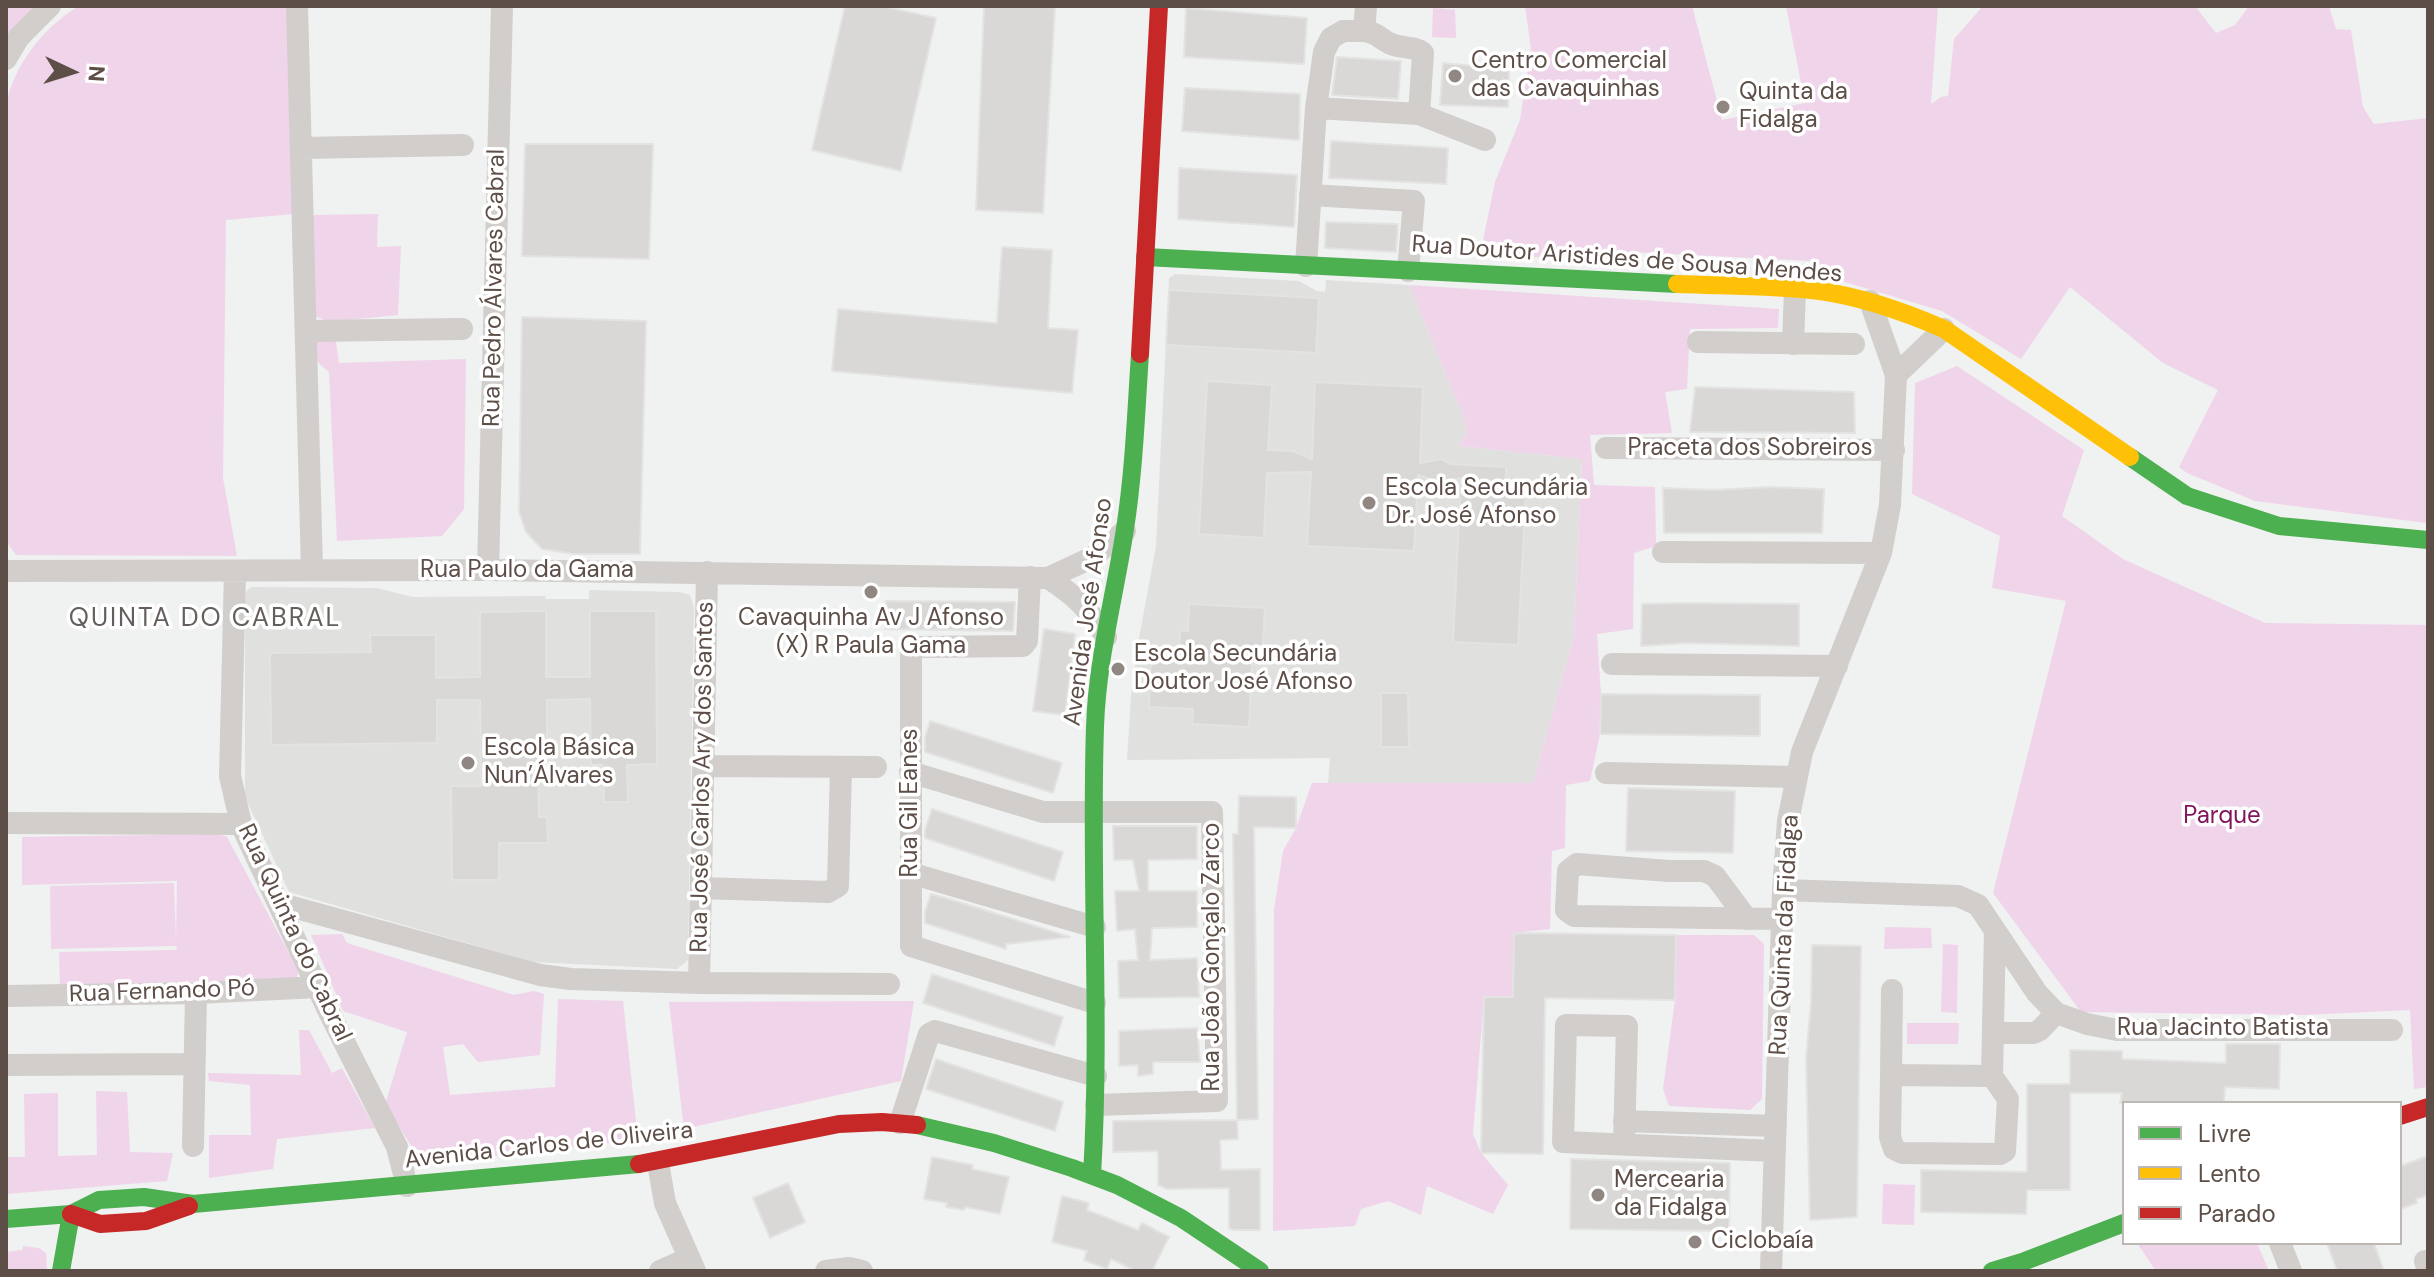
<!DOCTYPE html>
<html>
<head>
<meta charset="utf-8">
<style>
	body { margin:0 }
	#map { position:relative; width:2434px; height:1277px; overflow:hidden; background:#f0f1f1; font-family:"DM Sans",sans-serif }
	canvas { display:block }
	.frame { position:absolute; inset:0; border:8px solid #5d4e47; pointer-events:none }
	.legend { position:absolute; left:2122px; top:1101px; width:280px; height:144px; box-sizing:border-box; background:#fff; border:2px solid #beb8b5; margin:0; padding:10px 14px; list-style:none; font-size:24px; color:#5d4e47 }
	.legend li { display:flex; align-items:center; gap:16px; height:40px }
	.legend b { width:40px; border:2px solid #beb8b5 }
	.north { position:absolute; left:32px; top:32px; width:80px; height:80px; -webkit-text-stroke:6px #fff; paint-order:stroke; rotate:94deg; font-size:22px; font-weight:700; line-height:32px; text-align:center; color:#5d4e47 }
	.north::after { content:''; display:block; margin:auto; width:28px; height:36px; background:#5d4e47; clip-path:polygon(50% 0,100% 100%,50% 72%,0 100%) }
</style>
</head>
<body>
<div id="map">
<canvas width="2434" height="1277"></canvas>
<div class="frame"></div>
<ul class="legend">
<li><b style="height:10px;background:#4caf50"></b>Livre</li>
<li><b style="height:10px;background:#ffc107"></b>Lento</li>
<li><b style="height:10px;background:#c62828"></b>Parado</li>
</ul>
<div class="north">N</div>
</div>
<script>
const c = document.querySelector('canvas').getContext('2d');
c.lineJoin = 'round';
function fill(path, color) {
  c.fillStyle = color;
  c.fill(path, 'evenodd');
}
function stroke(path, color, width, dash) {
  c.strokeStyle = color;
  c.lineWidth = width;
  c.lineCap = dash ? 'butt' : 'round';
  c.setLineDash(dash || []);
  c.stroke(path);
}
function write(font, color, halo, rows, align = 'center') {
  c.font = font + ' "DM Sans",sans-serif';
  c.lineWidth = 7;
  c.setLineDash([]);
  c.textBaseline = 'middle';
  c.strokeStyle = halo;
  c.fillStyle = color;
  for (const [text, x, y, turn = 0] of rows) {
    c.save();
    c.translate(x, y);
    c.rotate((+turn || 0) * Math.PI / 180);
    c.textAlign = isNaN(turn) ? turn : align;
    if (halo) c.strokeText(text, 0, 0);
    c.fillText(text, 0, 0);
    c.restore();
  }
}
fill(new Path2D(`
	M1175,274l124,7 18,10 8,1 1,-12 83,5 53,128 5,19 -8,14 123,13 -8,177 -41,147h-205l2,-25 -203,2 4,-64 7,-52 18,-98 13,-268z
	M251,587l126,1 36,9 132,-1 1,3h43v-9l91,2 10,3 4,13 -6,352 -11,9 -145,-7 -243,-70 -44,-95v-204z`), '#e0e0df');
fill(new Path2D(`
	M6,6h33l-33,36z
	M79,6h208l6,208 -67,6 -3,258 14,78 -221,-1 -8,-11 -2,-439c8,-41 38,-78 73,-99z
	M1525,6h167l30,114 83,-17 -19,-97h152l-7,98 10,-7 7,-1 6,-57 29,-33h212l21,27 19,-8 14,-19h80l7,23 15,1 12,77 11,17 54,-6 -2,405 -171,-22 -68,-28 -8,-6 39,-77 -55,-27 -93,-76 -49,72 -79,-48 -124,-37 -6,-13 -181,-9 -12,8 -139,-5 15,-73 25,-62 11,-71z
	M1433,8l22,2 1,28 -24,-1z
	M378,214l-1,33 24,-1 -3,69 -69,7 -14,-6 -5,-101z
	M1409,285l370,24 -1,19 -88,1 -3,60 -22,3 7,41 -82,2 4,50 61,2 1,59 -22,7 -1,76 -36,5 4,60 -1,40 -10,47 -24,4 -1,63 -13,3 -2,78 -36,4 -1,64h-29l-11,137 8,19 27,32 -15,29 -66,-28 -6,29 -33,-14 -27,8 -6,17 -82,5 1,-321 9,-59 13,-23 16,-45h221l41,-147 8,-177 -123,-13 8,-14 -5,-19z
	M335,336l4,27 127,-4 -2,150 -22,27 -105,5 -8,-169 -15,-13 1,-22z
	M1957,366l127,84 -22,66 61,43 142,64 163,2v462l-14,2 -4,-79 -106,5 -223,-3 -88,-119 73,-292 -74,-13 8,-52 -88,-42 3,-111z
	M218,834l9,3 72,135 -3,6 -236,8 -1,-34 117,-2 1,-4 -126,3 -1,-63 124,-3 2,58 1,-60 -155,4v-48z
	M1885,927l46,1 1,20 -48,1z
	M342,934l5,9 167,52 20,-4 10,3 -4,61 -62,7 -15,-18 -20,3 7,48 105,-8 3,-88 65,2 15,139 -192,21 -34,-14 -27,-42 22,-73 -64,-21 -32,-76z
	M1676,935h78l10,9 -2,155 -12,11 -81,-4 -6,-17 12,-89z
	M1943,944l15,1 -1,68 -16,-1z
	M914,1001l-13,80 -217,48 -15,-127z
	M1907,1023h52l-1,21h-51z
	M299,1030h10l23,43 10,-5 33,60 -98,11 -4,30 -64,9v-43h42l-1,-50 -41,-4 -1,-8 93,2z
	M96,1091l31,1 3,60 43,1 -6,28 -161,13v-37h19l-1,-63 34,-1v63l39,-1z
	M1883,1184l32,1 -1,40 -32,-1z
	M2137,1243h120l12,28h-113z
	M23,1246l16,2 7,5 1,18h-41v-19l16,-2z`), '#f0d4ea');
const building = new Path2D(`
	M845,6h36l55,12 -35,153 -89,-21z
	M984,6h71l-12,207 -67,-3z
	M1186,8l121,10 -3,46 -120,-7z
	M1337,57l64,4 -3,38 -66,-4z
	M1443,63l66,6 -1,38 -68,-2z
	M1185,88l115,6 -1,46 -117,-9z
	M1331,141l117,7 -2,36 -117,-6z
	M525,144h128l-4,115 -127,-3z
	M1179,168l118,7 -3,52 -116,-8z
	M1326,222l72,2 -2,28 -71,-4z
	M1002,247l50,3 -4,78 30,2 -6,63 -240,-22 6,-62 159,14z
	M1169,290l150,8 -3,55 -150,-8z
	M522,317l124,4 -6,233h-66l-32,-5 -16,-17 -7,-20z
	M1207,381l65,4 -4,65 25,1 19,8 3,-77 108,5 -3,76 21,-4 9,5 56,3 -1,24 21,1 -8,153 -65,-3 8,-164 -21,4 -22,-7 -4,76 -107,-5 4,-74 -44,1 -3,65 -65,-4z
	M1695,387l159,5 1,41 -165,-1z
	M1769,487l55,2 -2,44h-158l-1,-45 51,2z
	M886,601l129,1 -2,29 -128,-2z
	M1685,603l114,1v42l-113,-3 -45,3 1,-42z
	M1189,604l76,4 -3,56h-10l-3,63 -57,-3 1,-15 -44,-2 2,-50 28,1 1,-28 8,1z
	M546,611v66h44v-66h66l1,153 -30,1 1,37h-24l-1,-37h-12l-1,-66 -43,1v65h-9l1,52h8l1,26h-49v37h-47l-1,-94h30l-1,-86h-43v43l-166,2 -1,-92 101,-1 -1,-17h66v43l44,-1v-65z
	M1044,629l31,5 -10,81 -32,-4z
	M1381,693h27l1,54h-28z
	M1601,694l159,1v41l-160,-2z
	M930,721l132,42 -9,30 -128,-41v-15z
	M1628,788l107,3 -2,62 -107,-2z
	M1239,796l57,1v31l-42,-1 4,292 -21,1 -4,-286h5z
	M932,809l131,43 -9,29 -129,-43v-8z
	M1113,826h84v33l-49,1v31h49v36l-45,1 -2,32 47,-2 2,39 -80,1 -1,-37 20,-1 -3,-31 -18,2 -2,-40h24l-6,-31h-19z
	M931,894l28,8 111,35 -64,7v5l-81,-26v-11z
	M1514,933l162,2 -1,65 -130,-2 -2,156 -62,-1 3,-156h29z
	M1812,945l49,1 -4,271 -47,3 -4,-162 5,-56z
	M932,974l131,43 -9,29 -131,-43z
	M1197,1028l3,34h-47v12l-15,2v-11l-19,1v-35z
	M2226,1044h54l-1,45 -54,-2 -1,16h-104l2,-10h-52v97h-43l-1,24 -105,-2v-42l106,2v-88h43v-34l52,1v8l104,4z
	M936,1059l127,43 -8,29 -129,-42z
	M1237,1120l1,19 -18,1 1,30 39,-1v61h-27l-4,-2v-40l-62,1 -9,-4v-34l-45,1v-31z
	M2428,1156v39l-12,4 1,4 -17,6v-48l3,4z
	M932,1157l41,8 -1,4 37,8 -9,37 -35,-7 -1,3 -18,-3 1,-4 -23,-4z
	M1571,1159l159,4 -1,68 -159,-2z
	M788,1183l17,39 -35,16 -17,-40z
	M1062,1196l27,7 -2,7 51,20 4,-7 27,14 -17,34h-16l-25,-12 -4,10 -23,-9 3,-9 -35,-9z
	M2327,1243h47l10,28h-47z`);
fill(building, '#d9d8d7');
stroke(building, '#e3e3e2', 2);
stroke(new Path2D(`
	M297,6l15,564
	M1364,31c12,1 15,7 25,12 11,6 24,2 34,10l-4,61 66,26
	M6,59l13,-22 31,-31
	M1316,108l103,6
	M301,148l162,-3
	M1310,195l104,6 -6,70
	M1306,266l10,-158 8,-56 7,-14 12,-7h21l2,-25
	M306,331l156,-2
	M1698,342l156,2
	M1793,344l2,-54
	M1896,375l48,-46
	M1606,448l288,2
	M1663,552l218,1
	M488,570l14,-564
	M6,571l482,-1 560,8 43,-20 34,-27
	M235,572l-5,204 11,48 88,188 68,135 10,39
	M1030,577l-3,64 -4,5 -106,1 -6,6v293l184,57
	M1048,578c28,18 41,31 58,59
	M1612,664l225,2
	M704,766l172,1
	M910,772l133,40h169l5,289 -121,4
	M1606,773l191,4
	M6,823l235,1
	M910,873l185,54
	M701,888l127,4 10,-6 3,-119
	M1783,890l175,6 20,9 59,88 19,20 31,11 30,6h275
	M278,903l262,72 31,4 128,4 190,1
	M1747,919l-32,-43 -11,-5h-35l-92,-7 -9,7 -2,39 8,6 208,3
	M699,983l8,-411
	M6,996l190,-3 122,-6
	M1993,1033h41l6,-3 16,-17
	M6,1065l188,-1
	M1891,1075l1,-85
	M1992,1076l16,23 -3,52 -5,3 -98,-1 -8,-4 -4,-12 1,-62 101,1 3,-146
	M1624,1121l152,5
	M900,1123l29,-89 6,-3 161,45
	M1624,1144l3,-118 -61,-1 -3,117 212,9
	M193,1146l3,-153
	M658,1163l7,40 30,68
	M2280,1243l11,28
	M2425,1261l3,10
	M660,1271l29,-13
	M826,1271l23,-3 13,3
	M1771,1271l12,-381 5,-69 14,-69 79,-199 9,-48 6,-130 -26,-74`), '#d1cecc', 22);
stroke(new Path2D(`
	M1145,257l532,27
	M2130,457l57,39 92,30 149,14
	M917,1125l77,18 78,25 45,17 64,33 79,53
	M1092,1175c9,-149 -2,-299 3,-448 2,-67 20,-132 30,-198 9,-58 11,-116 15,-175
	M6,1219l65,-5 28,-14 45,-3 49,7 446,-40
	M61,1271l10,-57
	M1992,1271l33,-10 99,-38`), '#4caf50', 18);
stroke(new Path2D(`
	M1677,284c47,2 96,1 143,7 42,6 85,21 124,38l186,128`), '#ffc107', 18);
stroke(new Path2D(`
	M1140,354l19,-348
	M2400,1116l28,-9
	M639,1164l200,-40 43,-2 35,3
	M71,1214l29,10 46,-3 43,-15`), '#c62828', 18);
for (const [x, y, r, color] of [
	[1455,76,8,"#908782"],
	[1723,107,8,"#908782"],
	[1369,503,8,"#908782"],
	[871,592,8,"#908782"],
	[1118,669,8,"#908782"],
	[468,763,8,"#908782"],
	[1598,1195,8,"#908782"],
	[1695,1242,8,"#908782"]
]) {
  const dot = new Path2D();
  dot.arc(x, y, r, 0, 2 * Math.PI);
  c.fillStyle = color;
  c.fill(dot);
  stroke(dot, '#fff', 3);
}
write('24px', '#5d4e47', '#fff', [
	["Centro Comercial",1471,62],
	["das Cavaquinhas",1471,90],
	["Quinta da",1739,93],
	["Fidalga",1739,121],
	["Escola Secundária",1385,489],
	["Dr. José Afonso",1385,517],
	["Cavaquinha Av J Afonso",871,619,"center"],
	["(X) R Paula Gama",871,647,"center"],
	["Escola Secundária",1134,655],
	["Doutor José Afonso",1134,683],
	["Escola Básica",484,749],
	["Nun’Álvares",484,777],
	["Mercearia",1614,1181],
	["da Fidalga",1614,1209],
	["Ciclobaía",1711,1242]
], 'left');
write('24px', '#5d4e47', '#fff', [
	["Rua Doutor Aristides de Sousa Mendes",1627,260,4],
	["Rua Pedro Álvares Cabral",495,288,-89],
	["Praceta dos Sobreiros",1750,449],
	["Rua Paulo da Gama",527,571],
	["Avenida José Afonso",1089,612,-82],
	["Rua José Carlos Ary dos Santos",703,777,-89],
	["Rua Gil Eanes",911,803,-90],
	["Rua Quinta do Cabral",294,933,65],
	["Rua Quinta da Fidalga",1785,935,-87],
	["Rua João Gonçalo Zarco",1213,957,-90],
	["Rua Fernando Pó",162,992,-2],
	["Rua Jacinto Batista",2223,1029],
	["Avenida Carlos de Oliveira",549,1146,-6]
]);
write('24px', '#80165a', '#fff', [
	["Parque",2222,817]
]);
c.letterSpacing = '2px';
write('26px', '#645f5c', '#fff', [
	["QUINTA DO CABRAL",205,619]
]);
c.letterSpacing = '0px';
</script>
</body>
</html>
